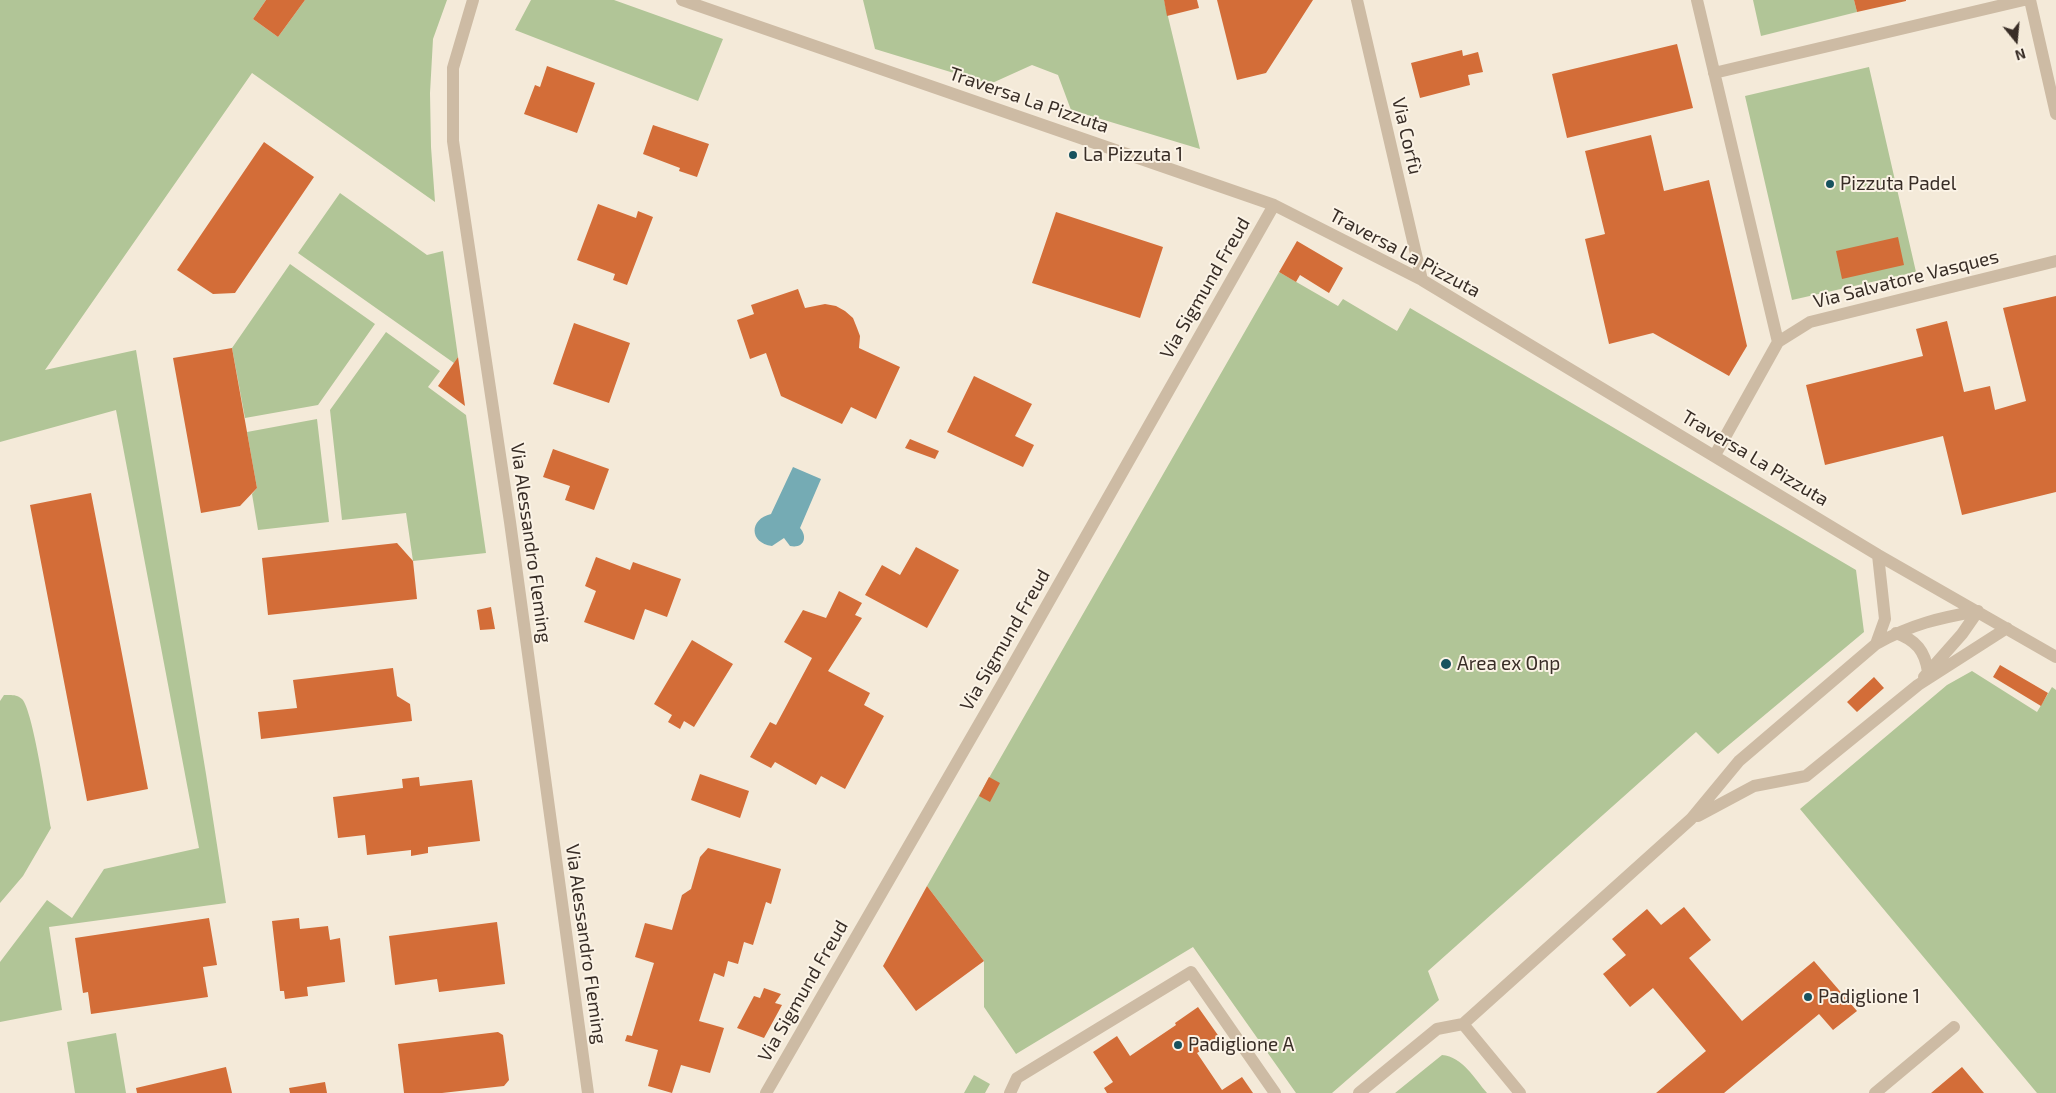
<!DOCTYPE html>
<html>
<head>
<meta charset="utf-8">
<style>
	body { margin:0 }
	#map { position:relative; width:2056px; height:1093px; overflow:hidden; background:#f4ead9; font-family:"Exo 2",sans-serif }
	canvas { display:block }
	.north { position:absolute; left:1991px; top:15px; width:50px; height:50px; -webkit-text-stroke:4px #fbf3e6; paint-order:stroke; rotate:163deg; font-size:14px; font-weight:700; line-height:20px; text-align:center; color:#382d26 }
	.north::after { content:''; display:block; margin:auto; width:18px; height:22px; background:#382d26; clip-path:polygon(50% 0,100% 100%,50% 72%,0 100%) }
</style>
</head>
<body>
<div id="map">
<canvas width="2056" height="1093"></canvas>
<div class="north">N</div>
</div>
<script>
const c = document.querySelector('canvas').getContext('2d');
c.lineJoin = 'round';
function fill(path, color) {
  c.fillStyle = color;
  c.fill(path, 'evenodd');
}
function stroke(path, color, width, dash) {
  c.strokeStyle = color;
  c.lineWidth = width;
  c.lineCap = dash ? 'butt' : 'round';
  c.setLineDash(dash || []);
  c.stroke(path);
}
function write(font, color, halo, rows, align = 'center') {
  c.font = font + ' "Exo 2",sans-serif';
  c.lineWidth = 4;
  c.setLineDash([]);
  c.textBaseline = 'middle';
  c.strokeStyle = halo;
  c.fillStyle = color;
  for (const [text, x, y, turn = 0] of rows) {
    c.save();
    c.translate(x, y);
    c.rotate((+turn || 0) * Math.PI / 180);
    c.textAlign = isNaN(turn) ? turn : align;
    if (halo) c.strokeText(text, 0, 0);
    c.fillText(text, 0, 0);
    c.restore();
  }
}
fill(new Path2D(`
	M0,0h266l-13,19 25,18 27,-37h142l-14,39 -3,54 1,54 4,55 -183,-129 -207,297 91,-20 70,424 20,129 -177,24 13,83 -62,12v-60l47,-62 25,18 32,-49 95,-21 -83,-438 -116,32z
	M531,0h83l109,39 -25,62 -183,-71z
	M863,0h301l36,149 -129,-39 -13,-35 -26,-10 -42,19 -115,-35z
	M1753,0h101l3,12 -96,24z
	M1869,67l47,205 -124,28 -47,-204z
	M340,193l87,62 16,-4 15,106 -4,6 -156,-110z
	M290,264l85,60 -57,81 -73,13 -13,-70z
	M1279,272l59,34 5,-7 54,32 13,-23 446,262 8,62 -146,122 -22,-22 -268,239 11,29 -107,93h-36l-103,-146 -177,107 -32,-47v-46l-57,-75z
	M386,332l54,39 -12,16 38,28 20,138 -73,8 -7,-48 -64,7 -12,-110z
	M317,419l12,103 -71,8 -6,-36 5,-6 -10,-56z
	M1972,671l65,41 15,-25 4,3v403h-19l-237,-284 147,-124z
	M4,695c6,0 13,-1 18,4 11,11 25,108 29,129l-28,48 -23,27v-202z
	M116,1033l10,60h-51l-8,-51z
	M1442,1055c21,2 32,23 45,38h-92z
	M974,1075l16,9 -5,9h-21z`), '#b1c597');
fill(new Path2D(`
	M793,467l28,12 -21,49c8,9 4,21 -10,18l-6,-8 -12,8c-23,-3 -23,-27 -1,-32z`), '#75abb4');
fill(new Path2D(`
	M266,0h39l-27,37 -25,-18z
	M1164,0h33l2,8 -32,8z
	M1217,0h96l-47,73 -29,7z
	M1854,0h52v1l-49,11z
	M1677,44l16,64 -126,30 -15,-64z
	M1462,50l1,6 15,-4 5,20 -15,3 2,10 -50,13 -9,-35z
	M547,66l48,17 -18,50 -53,-19 11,-29 5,2z
	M653,125l56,19 -12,33 -18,-6 1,-3 -37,-14z
	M1651,135l13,56 45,-11 38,166 -18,30 -76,-43 -44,11 -24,-105 20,-5 -20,-83z
	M264,142l50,35 -79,116 -22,1 -36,-24z
	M598,204l38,14 2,-7 15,6 -26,68 -14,-5 2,-6 -38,-14z
	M1056,212l107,35 -23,71 -108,-35z
	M1898,237l6,28 -62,14 -6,-28z
	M1297,241l46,27 -14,25 -29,-18 -4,7 -17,-10z
	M798,289l7,19 20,-4 11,2 9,5 8,7 4,10 3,8 -1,12 41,19 -24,52 -25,-12 -9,17 -61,-28 -15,-43 -16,6 -13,-39 17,-6 -3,-9z
	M2056,296v196l-94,23 -19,-79 -118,29 -19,-80 117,-29 -7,-27 31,-8 17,71 26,-6 5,24 31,-9 -23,-93z
	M574,323l56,20 -21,60 -56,-19z
	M232,348l25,140 -17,18 -39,7 -28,-155z
	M458,357l7,49 -27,-20z
	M974,376l58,28 -17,32 19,9 -11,22 -76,-35z
	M910,439l29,12 -4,8 -30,-11z
	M553,449l56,20 -15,41 -29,-10 5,-14 -27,-9z
	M91,493l57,296 -61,12 -57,-296z
	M397,543l16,18 4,38 -149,16 -6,-57z
	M916,547l43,23 -32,58 -62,-33 17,-30 18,10z
	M596,557l34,13 3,-8 48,17 -14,38 -22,-8 -11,31 -50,-18 12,-31 -11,-5z
	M839,591l23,12 -7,12 7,3 -34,53 42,22 -6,12 20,11 -39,73 -24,-13 -5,9 -41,-23 -4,6 -21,-11 20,-35 6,3 36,-67 -28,-16 19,-32 23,8z
	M491,607l4,22 -15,1 -3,-20z
	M692,640l41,24 -39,63 -10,-6 -4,8 -12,-7 4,-7 -18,-11z
	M2000,665l48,28 -7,13 -48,-29z
	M393,668l4,28 13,8 2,17 -151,18 -3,-27 39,-4 -4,-28z
	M1874,677l10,11 -27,24 -10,-10z
	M700,774l49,17 -9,27 -49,-18z
	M419,777l1,9 52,-6 8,61 -52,6v6l-17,3v-6l-44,5 -2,-20 -27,3 -5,-41 70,-9 -1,-9z
	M989,777l11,6 -10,19 -11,-6z
	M708,848l73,21 -10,35 -5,-2 -13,43 -9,-3 -6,22 -10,-3 -4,16 -10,-4 -15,48 25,7 -14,45 -29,-8 -9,28 -24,-7 10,-36 -33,-9 2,-6 5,1 22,-73 -19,-6 10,-34 27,7 10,-35 9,-6 9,-32z
	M927,886l57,75 -68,50 -33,-45z
	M1684,907l27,33 -22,18 53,63 72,-60 43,50 -24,19 -14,-16 -95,79h-68l50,-42 -53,-63 -23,19 -27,-33 23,-19 -14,-16 35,-30 14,16z
	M209,918l8,47 -14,2 5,30 -117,17 -3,-22 -5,1 -8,-55z
	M299,918l1,11 28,-3 2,14 10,-2 5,44 -38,5 1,9 -23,3 -1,-8h-4l-8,-70z
	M497,922l8,62 -66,8 -2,-13 -42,6 -6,-49z
	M764,988l17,6 -6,9 7,2 -18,33 -27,-10 17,-32 6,2z
	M1198,1007l22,31 -23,15 25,37 20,-13 11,16h-146l-3,-5 9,-6 -20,-30 24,-16 13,20 46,-31 -1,-2z
	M498,1032l5,3 6,45 -5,6 -62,7h-38l-6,-49z
	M226,1067l6,26h-95l-1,-5z
	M1962,1067l22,26h-53z
	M325,1082l2,11h-37l-1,-5z`), '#d36d38');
stroke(new Path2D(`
	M473,0l-20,68v73l57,381 78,571
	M682,0l592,205 148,75 456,275 178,102
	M1357,0l65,280
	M1697,0l81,342
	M2030,0l26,114
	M1714,73l310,-73
	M1715,455l63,-113 32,-20 246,-61
	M1896,633c20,7 29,18 32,39
	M1876,644c36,-20 63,-26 102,-33
	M1924,677l38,-43 16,-23
	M1698,816l56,-30 52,-10 112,-91 89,-57
	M1463,1024l57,69
	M766,1093l235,-407 273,-481
	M1010,1093l7,-15 174,-106 84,121
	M1359,1093l78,-64 26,-5 228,-205 48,-58 137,-117 9,-25 -7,-64
	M1875,1093l79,-66`), '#cdbba4', 12);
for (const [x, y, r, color] of [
	[1073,155,5,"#17525e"],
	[1830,184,5,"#17525e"],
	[1446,664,6,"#17525e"],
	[1808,997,5,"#17525e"],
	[1178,1045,5,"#17525e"]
]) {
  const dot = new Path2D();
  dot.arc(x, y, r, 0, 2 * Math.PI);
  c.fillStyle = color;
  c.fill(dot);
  stroke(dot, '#fbf3e6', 2);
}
write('19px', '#382d26', '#fbf3e6', [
	["Traversa La Pizzuta",1029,100,19],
	["Via Corfù",1407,136,77],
	["Traversa La Pizzuta",1405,253,28],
	["Via Salvatore Vasques",1906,279,-14],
	["Via Sigmund Freud",1205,288,-60],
	["Traversa La Pizzuta",1755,458,31],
	["Via Alessandro Fleming",531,543,82],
	["Via Sigmund Freud",1005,640,-60],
	["Via Alessandro Fleming",586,944,82],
	["Via Sigmund Freud",803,991,-60]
]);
write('19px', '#382d26', '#fbf3e6', [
	["La Pizzuta 1",1083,155],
	["Pizzuta Padel",1840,184],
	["Area ex Onp",1457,664],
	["Padiglione 1",1818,997],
	["Padiglione A",1188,1045]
], 'left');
</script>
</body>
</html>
